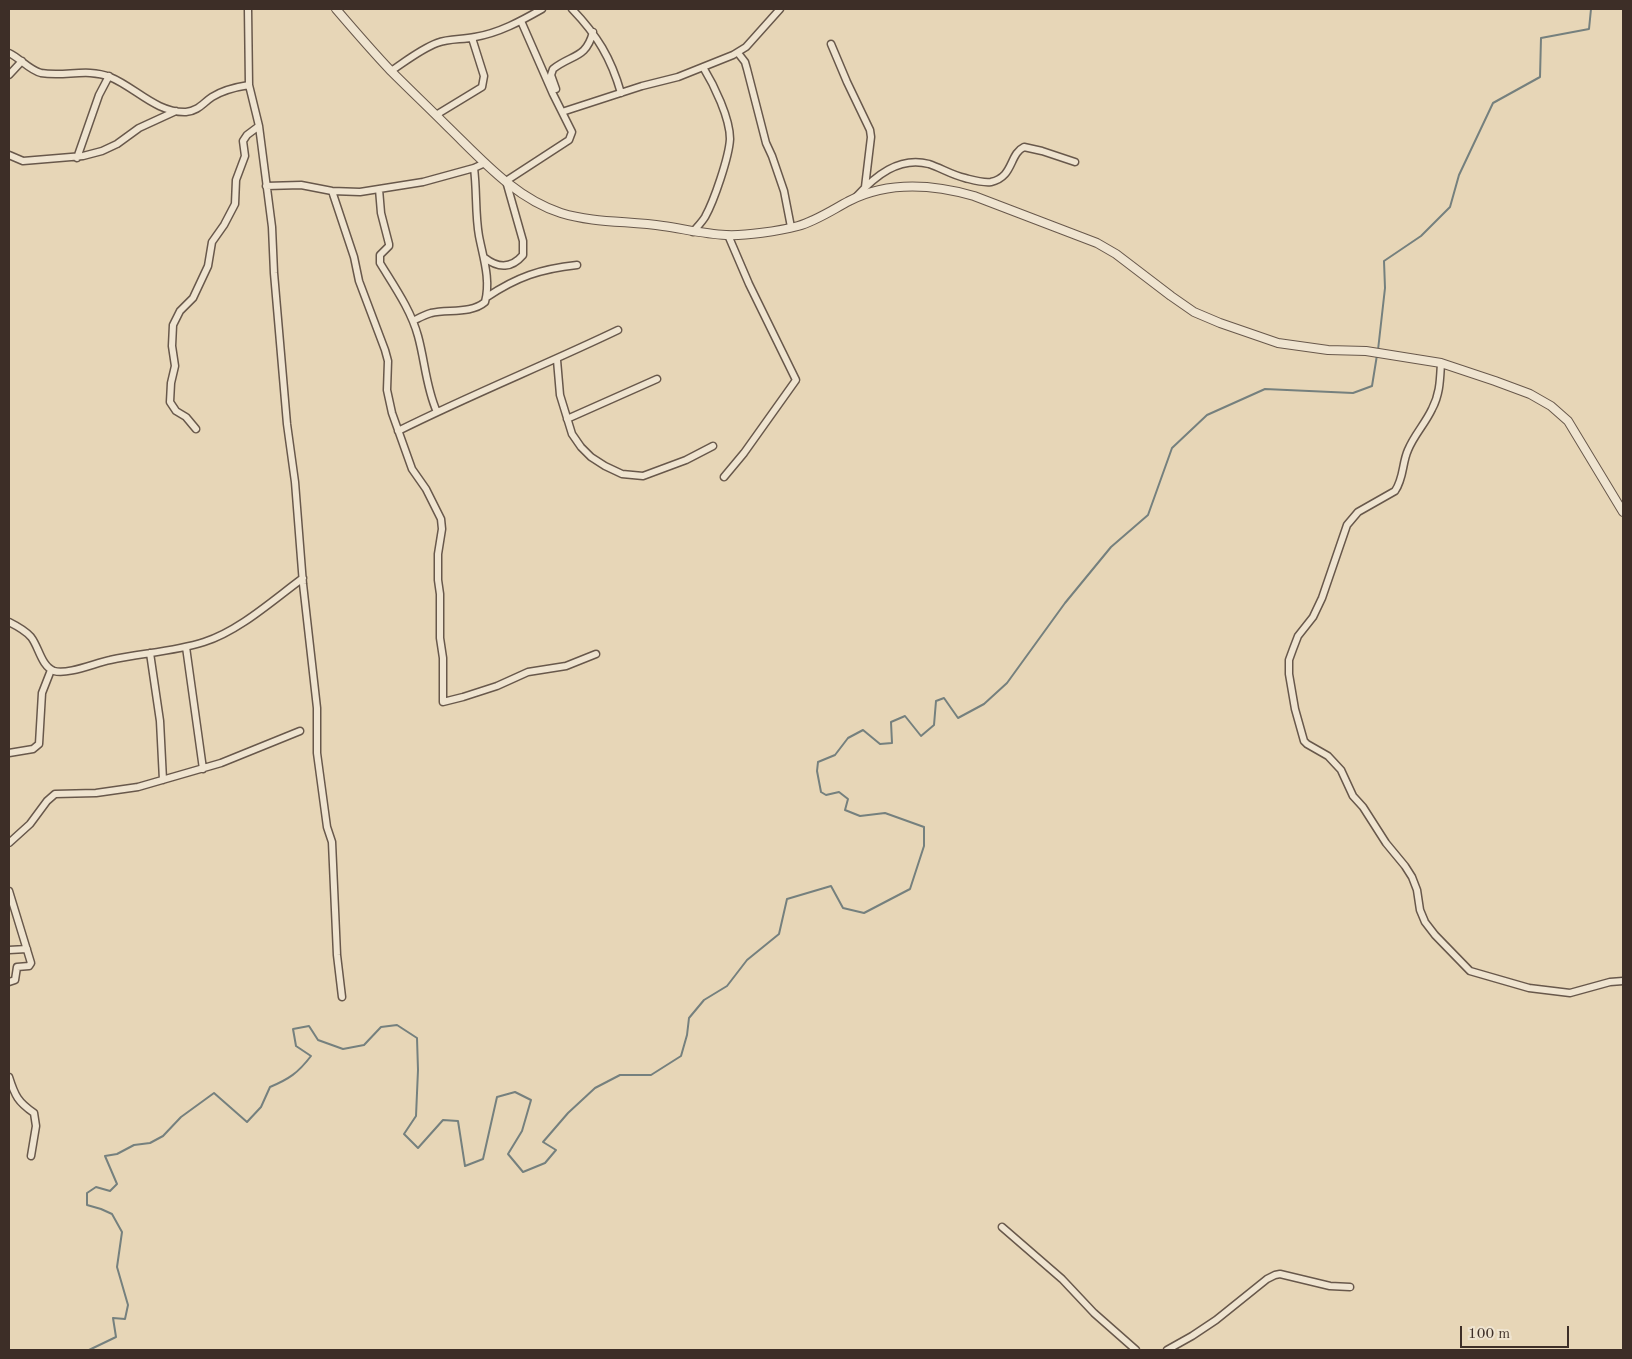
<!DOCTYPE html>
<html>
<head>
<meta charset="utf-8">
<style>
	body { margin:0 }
	#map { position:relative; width:1632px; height:1359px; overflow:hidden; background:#e7d6b7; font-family:"Old Standard TT",serif }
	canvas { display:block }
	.frame { position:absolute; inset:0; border:10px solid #3d2e27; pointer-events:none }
	.scale { position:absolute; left:1460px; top:1326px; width:109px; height:22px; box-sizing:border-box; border:2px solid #3d2e27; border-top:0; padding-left:6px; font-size:15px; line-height:18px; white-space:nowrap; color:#3d2e27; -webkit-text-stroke:4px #efe4d0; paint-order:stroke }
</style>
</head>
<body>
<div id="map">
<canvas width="1632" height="1359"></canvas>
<div class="frame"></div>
<div class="scale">100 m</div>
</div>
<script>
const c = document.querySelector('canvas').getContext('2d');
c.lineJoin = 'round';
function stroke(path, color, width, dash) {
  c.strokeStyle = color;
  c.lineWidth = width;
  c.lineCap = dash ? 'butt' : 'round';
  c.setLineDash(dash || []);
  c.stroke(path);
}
stroke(new Path2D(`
	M1378,350l7,-62 -1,-27 37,-25 29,-29 9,-32 34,-72 47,-26 1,-39 48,-9 2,-20
	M89,1350l27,-13 -3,-19 12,1 3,-14 -11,-38 5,-35 -10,-18 -11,-5 -14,-4v-12l9,-6 14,4 7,-7 -12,-28 12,-2 17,-9 16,-2 13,-7 18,-19 33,-24 33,29 14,-15 9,-20c19,-8 28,-14 41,-31l-15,-10 -3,-17 16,-3 9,14 25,9 21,-4 17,-18 16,-2 20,13 1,32 -2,46 -12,18 14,14 25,-28 15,1 7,45 18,-7 14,-62 18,-5 16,8 -9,31 -14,23 15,18 22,-9 11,-13 -13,-8 25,-29 27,-25 25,-13h31l30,-19 6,-21 2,-17 15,-18 23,-14 20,-26 32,-26 8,-35 44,-13 12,22 21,5 46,-24 14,-43v-19l-39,-14 -25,3 -15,-6 3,-11 -9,-7 -13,3 -5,-3 -4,-21 1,-9 17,-7 13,-17 15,-8 17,14 12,-1 -1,-21 14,-6 16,20 13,-11 2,-24 8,-3 14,20 26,-14 23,-21 58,-80 46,-56 37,-32 24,-67 35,-33 58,-26 88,4 19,-7 5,-31`), '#75807e', 2);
const minor = new Path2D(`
	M248,9l1,76 10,41 13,101 2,46 13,151 8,58 8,102 14,124v45l10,74 5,15 5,113 5,42
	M572,9c25,26 39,49 49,84
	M831,44l16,38 23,48 1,7 -6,50
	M9,53c11,5 20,17 32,20 24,4 46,-5 69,4 25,10 46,36 76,35 12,-1 17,-9 26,-15 11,-7 24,-10 37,-12
	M738,53l7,9 2,7 19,74 6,13 12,35 7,36
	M391,71c15,-10 30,-22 46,-28 13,-5 25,-3 38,-6 24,-4 46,-16 67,-28
	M9,75l13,-14
	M556,89l-5,-14 2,-6c19,-15 33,-10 40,-37
	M562,112l80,-26 36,-9 55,-22 13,-8 34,-38
	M436,115l46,-28 2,-11 -12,-38
	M9,155l14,6 60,-5 19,-5 15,-7 22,-16 37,-17
	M77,158l22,-63 10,-19
	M266,186l35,-1 31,6 28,1 63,-10 51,-14 11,-5
	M379,189l2,24 8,31v2l-9,9v8c14,23 31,47 38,73 7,25 8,52 19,76
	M332,191l22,66 5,24 26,69 3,11 -1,29 5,23 20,56 14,20 15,30 1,10 -4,25v26l2,14v44l3,20v44l20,-5 34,-11 31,-14 38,-6 30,-12
	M856,197c19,-21 43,-41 73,-33 12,4 23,11 36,14 8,2 17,5 26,4 23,-5 18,-28 33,-35l18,4 33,11
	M693,232c4,-5 9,-10 12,-15 9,-16 24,-60 25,-78 0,-21 -16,-54 -27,-72
	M485,258c14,11 27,10 38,-3v-14l-17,-60 63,-41 3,-8 -19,-38 -32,-73
	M487,297c30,-20 53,-28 90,-32
	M413,321c6,-3 11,-6 18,-8 17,-4 40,1 54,-11 6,-22 -2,-45 -6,-66 -4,-22 -2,-45 -5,-68
	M557,360l3,35 12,39 9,13 10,10 14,9 17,8 21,2 43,-16 27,-14
	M1441,363c-1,17 -1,31 -9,46 -7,15 -18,26 -24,41 -6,13 -4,28 -13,41l-37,21 -11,13 -25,73 -9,19 -15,19 -5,13 -4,11v14l6,35 9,32 3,3 21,12 13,14 12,26 10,11 23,36 19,23 7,11 5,13 3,20 5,12 10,13 35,36 59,17 41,5 40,-11 13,-1
	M567,419l90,-40
	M196,429l-10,-12 -10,-6 -6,-9 1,-19 4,-17 -3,-20 1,-21 7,-14 13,-13 15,-32 4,-24 12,-17 11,-21 1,-24 9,-24 -2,-15 4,-6 12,-9
	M398,431c72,-36 147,-66 220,-101
	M724,477l20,-24 52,-73 -47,-96 -21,-49
	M9,622c8,4 16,8 22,15 8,10 10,29 23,34 14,4 41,-8 56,-11 31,-7 63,-8 94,-18 35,-11 69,-42 99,-64
	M186,647l17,122
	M150,653l10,68 3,59
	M9,753l24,-4 6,-5 3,-51 9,-23
	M9,843l21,-19 17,-23 8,-7 41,-1 42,-6 83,-24 79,-32
	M9,891l22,72 -2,3 -12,1 -2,13 -6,2
	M9,950l18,-1
	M9,1077c6,19 9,25 25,36l2,13 -5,30
	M1002,1227l60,52 32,34 42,37
	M1167,1350l25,-14 24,-16 51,-41 8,-4 5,-1 50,12 20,1`);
const tertiary = new Path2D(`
	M336,9c18,21 36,42 55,62 19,19 38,37 57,56 34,33 67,71 113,86 32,10 69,8 102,13 21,3 42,8 63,9 19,1 53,-4 72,-9 18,-5 34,-16 51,-25 39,-20 83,-17 125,-5l123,47 19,11 55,42 23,16 26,11 58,20 50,7 38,1 75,12 54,18 35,13 21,12 17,15 55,91`);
stroke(minor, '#68584b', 9);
stroke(tertiary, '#68584b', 10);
stroke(minor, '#efe4d0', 6);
stroke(tertiary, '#efe4d0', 8);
</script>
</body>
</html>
